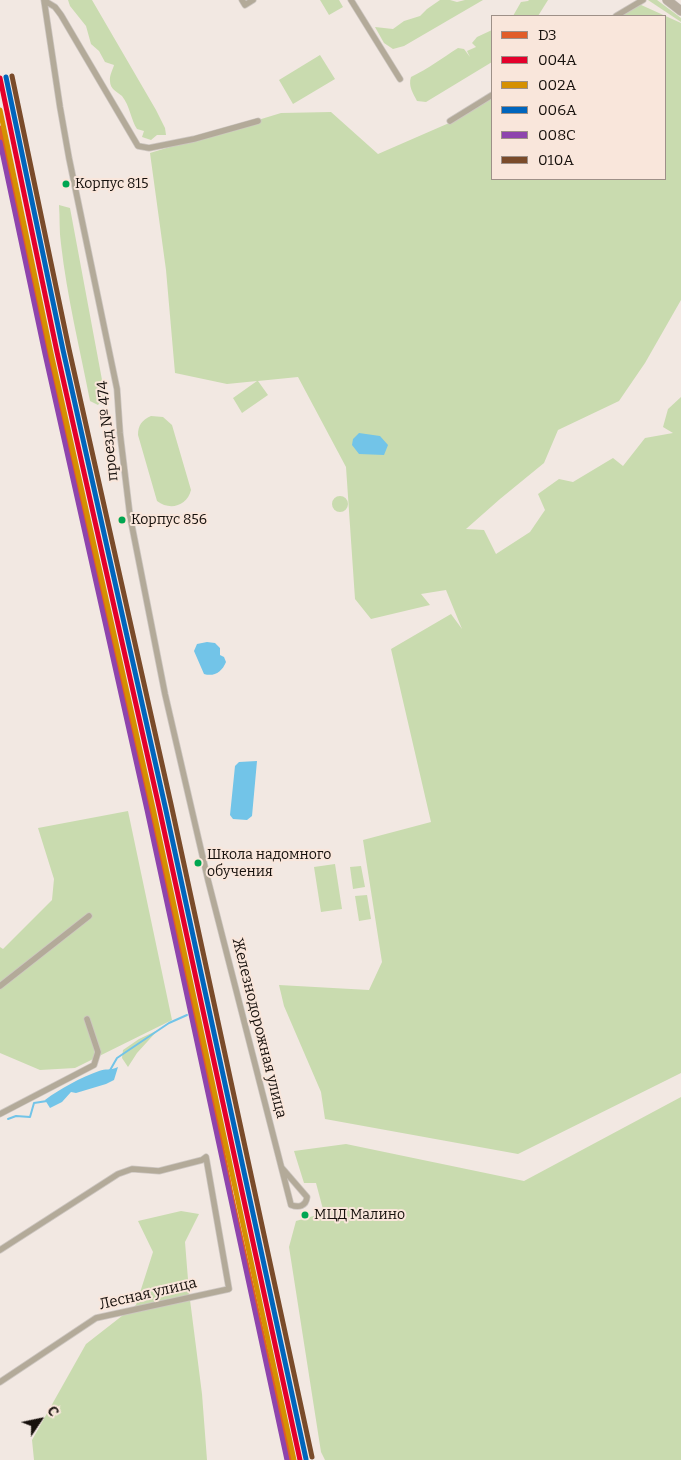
<!DOCTYPE html>
<html>
<head>
<meta charset="utf-8">
<style>
	body { margin:0 }
	#map { position:relative; width:681px; height:1460px; overflow:hidden; background:#f2e8e2; font-family:Bitter,serif }
	canvas { display:block }
	.legend { position:absolute; left:491px; top:15px; width:175px; height:165px; box-sizing:border-box; background:#f9e6db; border:1px solid #9e9088; margin:0; padding:6px 9px; list-style:none; font-size:15px; color:#16100c }
	.legend li { display:flex; align-items:center; gap:10px; height:25px }
	.legend b { width:25px; border:1px solid #9e9088 }
	.north { position:absolute; left:15px; top:1395px; width:50px; height:50px; -webkit-text-stroke:4px #f9e6db; paint-order:stroke; rotate:56deg; font-size:14px; font-weight:700; line-height:20px; text-align:center; color:#16100c }
	.north::after { content:''; display:block; margin:auto; width:18px; height:22px; background:#16100c; clip-path:polygon(50% 0,100% 100%,50% 72%,0 100%) }
</style>
</head>
<body>
<div id="map">
<canvas width="681" height="1460"></canvas>
<ul class="legend">
<li><b style="height:6px;background:#e15d29"></b>D3</li>
<li><b style="height:6px;background:#e4002b"></b>004А</li>
<li><b style="height:6px;background:#d59002"></b>002А</li>
<li><b style="height:6px;background:#0065bd"></b>006А</li>
<li><b style="height:6px;background:#8e44ad"></b>008С</li>
<li><b style="height:6px;background:#7a4b2a"></b>010А</li>
</ul>
<div class="north">С</div>
</div>
<script>
const c = document.querySelector('canvas').getContext('2d');
c.lineJoin = 'round';
function fill(path, color) {
  c.fillStyle = color;
  c.fill(path, 'evenodd');
}
function stroke(path, color, width, dash) {
  c.strokeStyle = color;
  c.lineWidth = width;
  c.lineCap = dash ? 'butt' : 'round';
  c.setLineDash(dash || []);
  c.stroke(path);
}
function write(font, color, halo, rows, align = 'center') {
  c.font = font + ' Bitter,serif';
  c.lineWidth = 4;
  c.setLineDash([]);
  c.textBaseline = 'middle';
  c.strokeStyle = halo;
  c.fillStyle = color;
  for (const [text, x, y, turn = 0] of rows) {
    c.save();
    c.translate(x, y);
    c.rotate((+turn || 0) * Math.PI / 180);
    c.textAlign = isNaN(turn) ? turn : align;
    if (halo) c.strokeText(text, 0, 0);
    c.fillText(text, 0, 0);
    c.restore();
  }
}
fill(new Path2D(`
	M68,0h24l64,110 9,18 1,7h-9l-6,5 -9,-3 2,-6 -7,-2c-6,-9 -7,-23 -15,-33 -5,-4 -12,-7 -12,-15 -1,-5 3,-12 4,-16l-9,-3 -6,-11 -8,-7 -5,-18 -16,-20z
	M320,0h19l4,7 -14,8z
	M440,0h10l7,2 8,-2h18l-79,46 -11,3 -9,-6 -9,-16 18,2 11,-8 16,-5 7,-7z
	M529,0h19l-10,16h-25l8,-14 7,-1z
	M648,0h9l24,18v4z
	M639,4l42,19v277l-36,63 -26,38 -61,29 -14,33 -44,36 -34,30 18,1 12,24 34,-22 15,-22 -7,-16 21,-15 14,3 40,-24 10,8 22,-28 28,-5 -10,-6 5,-18 13,-12v676l-163,81 -193,-35 -4,-27 -37,-86 -5,-21 90,5 13,-28 -19,-122 68,-18 -40,-173 60,-35 11,15 -16,-39 -25,4 9,11 -59,14 -16,-20 -9,-132 -48,-90 -40,4 10,14 -26,18 -9,-15 24,-17 -30,3 -52,-11 -9,-103 -16,-117 131,-40 50,-1 47,42 78,-34 36,-22v81h173v-163h-44z
	M492,30v32l-66,40 -9,-1c-4,-8 -9,-15 -6,-24 17,-8 31,-19 47,-29l6,1 6,8 -3,-6 9,-4 -4,-4 5,-6z
	M320,55l15,24 -42,25 -14,-24z
	M59,205l11,3 35,188 -7,9 -8,-4c-10,-52 -23,-104 -29,-157 -2,-13 -1,-26 -2,-39z
	M151,416l12,1 9,8 19,65c-4,16 -21,21 -34,11l-19,-66c0,-10 4,-15 13,-19z
	M332 504a8 8 0 1 1 16 0a8 8 0 1 1-16 0Z
	M128,811l44,209 -97,48 -35,2 -40,-17v-106l3,2 49,-49 2,-21 -16,-51z
	M335,864l7,45 -21,3 -7,-45z
	M361,866l4,21 -12,2 -3,-22z
	M367,895l4,24 -12,2 -4,-25z
	M158,1030l-21,23 -9,14 -6,-9 1,-8 16,-11z
	M681,1097v363h-356l-4,-8 -32,-205 7,-26 28,-8 -8,-30h-12l-10,-32 52,-7 178,37z
	M181,1211l18,3 -14,28 4,50 13,102 5,66h-173l-2,-20 54,-96 50,-39 17,-53 -15,-31z`), '#c9dbaf');
fill(new Path2D(`
	M359,433l21,3 8,9 -4,10 -25,-1 -7,-9 1,-6z
	M207,642l8,1 5,5v7l4,2 2,5c-4,10 -12,15 -22,12l-10,-23 3,-7z
	M257,761l-5,55 -5,4 -14,-1 -3,-4 5,-49 4,-4z
	M118,1067l-4,13 -8,4 -30,9 -5,-1 -9,10 -12,6 -5,-8c16,-12 35,-22 54,-29 7,-3 10,0 19,-4z`), '#72c4e8');
stroke(new Path2D(`
	M109,1072l8,-14 52,-35 18,-8
	M8,1119l8,-3 14,1 4,-14 13,-2`), '#72c4e8', 2);
const minor = new Path2D(`
	M44,0l16,107 9,51 48,231 3,44 10,83 35,178 43,186 83,325c8,3 15,1 16,-8l-25,-29
	M242,0l3,5 8,-5
	M351,0l49,79
	M45,1l10,6 6,8 77,131 11,2 45,-9 64,-18
	M616,16l27,-16
	M450,121l42,-26
	M0,986l89,-70
	M0,1114l94,-49 4,-13 -11,-33
	M0,1250l118,-76 14,-5 27,2 43,-11 4,-3 23,132 -133,29 -96,64`);
const primary = new Path2D(`
	M667,0l14,11`);
stroke(minor, '#cdc6c1', 7);
stroke(primary, '#cdc6c1', 10);
stroke(minor, '#b3aa99', 5.5);
stroke(primary, '#b6ac9e', 9);
stroke(new Path2D(`
	M0,128l64,297 136,611 31,158 59,266`), '#e15d29', 5);
stroke(new Path2D(`
	M0,78l57,274 102,455 141,653`), '#e4002b', 5);
stroke(new Path2D(`
	M0,110l51,243 102,455 141,652`), '#d59002', 5);
stroke(new Path2D(`
	M6,77l57,273 102,456 141,653`), '#0065bd', 5);
stroke(new Path2D(`
	M0,142l45,212 102,456 140,650`), '#8e44ad', 5);
stroke(new Path2D(`
	M12,76l57,273 102,455 141,653`), '#7a4b2a', 5);
for (const [x, y, r, color] of [
	[66,184,4.5,"#00a651"],
	[122,520,4.5,"#00a651"],
	[198,863,4.5,"#00a651"],
	[305,1215,4.5,"#00a651"]
]) {
  const dot = new Path2D();
  dot.arc(x, y, r, 0, 2 * Math.PI);
  c.fillStyle = color;
  c.fill(dot);
  stroke(dot, '#f9e6db', 2);
}
write('14px', '#16100c', '#f9e6db', [
	["Корпус 815",75,184],
	["Корпус 856",131,520],
	["Школа надомного",207,855],
	["обучения",207,872],
	["МЦД Малино",314,1215]
], 'left');
write('15px', '#16100c', '#f9e6db', [
	["проезд № 474",108,431,-96],
	["Железнодорожная улица",259,1028,76],
	["Лесная улица",148,1294,-13]
]);
</script>
</body>
</html>
